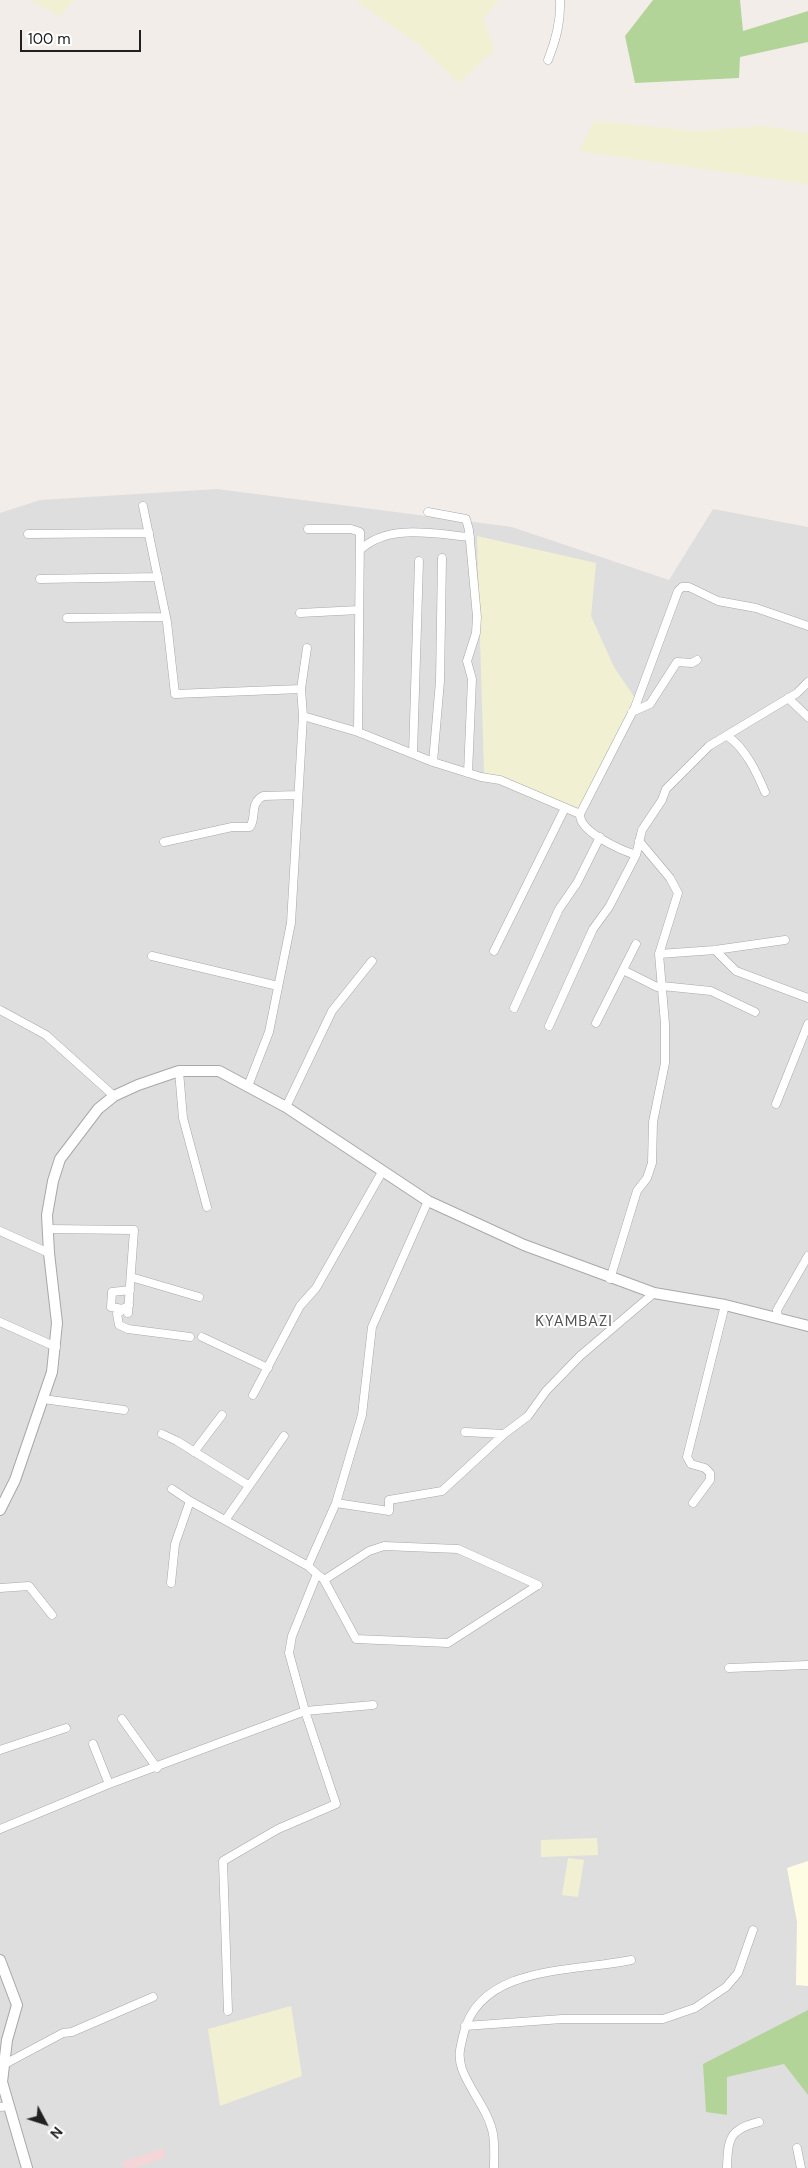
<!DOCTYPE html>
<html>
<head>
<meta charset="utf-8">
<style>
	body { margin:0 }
	#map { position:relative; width:808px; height:2168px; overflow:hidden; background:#f2ede8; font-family:"DM Sans",sans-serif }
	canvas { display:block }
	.north { position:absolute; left:20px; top:2098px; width:50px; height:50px; -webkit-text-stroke:4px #fff; paint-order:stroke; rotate:130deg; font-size:14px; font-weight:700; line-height:20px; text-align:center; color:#212121 }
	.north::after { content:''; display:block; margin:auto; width:18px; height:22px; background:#212121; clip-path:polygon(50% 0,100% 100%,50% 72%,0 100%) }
	.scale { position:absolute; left:20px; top:30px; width:121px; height:22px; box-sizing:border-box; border:2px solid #212121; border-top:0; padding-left:6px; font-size:15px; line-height:18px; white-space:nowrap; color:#212121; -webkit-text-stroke:4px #fff; paint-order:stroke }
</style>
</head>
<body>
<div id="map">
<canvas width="808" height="2168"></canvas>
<div class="north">N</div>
<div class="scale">100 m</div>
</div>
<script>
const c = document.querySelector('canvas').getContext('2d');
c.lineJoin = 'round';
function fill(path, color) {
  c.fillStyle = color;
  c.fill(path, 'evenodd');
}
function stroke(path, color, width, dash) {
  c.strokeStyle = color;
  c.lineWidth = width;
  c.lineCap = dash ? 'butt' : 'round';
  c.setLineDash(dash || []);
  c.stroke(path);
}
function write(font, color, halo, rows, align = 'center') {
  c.font = font + ' "DM Sans",sans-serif';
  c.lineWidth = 4;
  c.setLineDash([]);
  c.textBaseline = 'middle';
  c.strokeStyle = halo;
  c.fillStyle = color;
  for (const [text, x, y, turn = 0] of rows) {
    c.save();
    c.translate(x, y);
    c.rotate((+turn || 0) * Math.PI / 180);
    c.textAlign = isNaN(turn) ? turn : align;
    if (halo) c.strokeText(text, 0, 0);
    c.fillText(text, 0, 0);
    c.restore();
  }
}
fill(new Path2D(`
	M217,489l295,38 157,53 44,-71 95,18v1641h-808v-1655l40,-13z`), '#dfdede');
fill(new Path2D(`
	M163,2148l3,9 -30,11h-12l-2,-6z`), '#f4d6d9');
fill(new Path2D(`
	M808,1861v125l-12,-1 1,-63 -10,-54z`), '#fffce4');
fill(new Path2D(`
	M30,0h44l-14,16z
	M355,0h144l-16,18 11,32 -35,33 -41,-39z
	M594,121l103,10 67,-5 44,7v51l-229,-33z
	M477,536l119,27 -5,53 23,51 23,34 -57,108 -96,-36z
	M597,1838l1,17 -57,2v-17z
	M568,1858l16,2 -6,37 -16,-2z
	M291,2006l11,70 -82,30 -12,-77z`), '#f2f0d2');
fill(new Path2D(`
	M653,0h87l3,31 65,-20v31l-68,15 -1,21 -104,5 -10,-47z
	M808,2010v85l-24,-31 -57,13v38l-21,-3 -3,-48z`), '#b2d499');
const minor = new Path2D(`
	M548,60c8,-20 13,-38 12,-60
	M143,506l24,116 8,72 126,-5
	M428,512l38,7 3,11 8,87 -1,16 -9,28 5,18 -4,94
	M308,529h43l9,3 -2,200
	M28,534l121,-1
	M360,550c28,-27 74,-16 110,-13
	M40,579l118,-2
	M300,613l59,-3
	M67,618l99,-1
	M788,698l20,19
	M632,712l18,-8 27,-42 15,1 5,-3
	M303,716l55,16 75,30 48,15 19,3 80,34
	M727,736c18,11 30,37 38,56
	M413,754l6,-193
	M433,762l7,-81 2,-123
	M164,842l68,-15h18c7,-10 -1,-23 13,-31l35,-1
	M636,855c-15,-5 -57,-23 -56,-41l55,-107 43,-116 4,-4h7l29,14 38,7 52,18
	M715,950l21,21 72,27
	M494,951l71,-143
	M659,954l56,-4 70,-10
	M152,956l126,30
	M623,970l34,17 5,-1 49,5 44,21
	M514,1008l45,-99 18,-26 23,-46
	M0,1010l46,25 68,61
	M596,1023l40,-79
	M549,1026l44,-97 16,-22 27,-52 6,-25 20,-30 4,-11 43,-43 88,-53 11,-11
	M179,1071l4,47 24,89
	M248,1086l21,-54 22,-109 12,-207 -2,-27 6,-41
	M776,1104l32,-80
	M286,1107l46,-96 40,-50
	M48,1229l86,1 -6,83
	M0,1231l49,22
	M131,1277l68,20
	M610,1279l27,-88 10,-13 5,-15 1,-41 12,-59v-39l-6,-70 19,-61 -8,-15 -31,-37
	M130,1290l-18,2 -1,15 12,2 6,-4 -12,9 2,11 9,4 62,8
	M778,1318l-1,-8 31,-54
	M0,1322l56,25
	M202,1337l66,31
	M253,1395l47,-89 16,-18 66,-116
	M43,1399l81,11
	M465,1432l39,2
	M162,1434l15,7 71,44
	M194,1452l28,-37
	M172,1489l18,12 118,65 9,8 -25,62 -3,17 16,58 31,93 -58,25 -55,32 5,150
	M336,1503l53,8v-11l53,-9 62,-57 24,-18 18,-25 34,-35 74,-63
	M693,1503l17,-23v-7l-5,-5 -14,-4 -4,-7 38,-152
	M226,1519l58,-83
	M308,1566l28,-63 26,-88 10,-88 56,-126
	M321,1577l3,3 45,-29 15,-5 74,3 80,36
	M324,1580l32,59 92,4 90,-58
	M171,1583l4,-39 15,-43
	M0,1588l29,-2 23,29
	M729,1668l79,-3
	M122,1719l35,49
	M93,1744l16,40
	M0,1750l66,-22
	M0,1829l109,-45 196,-73 68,-6
	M465,2026l97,-7h101l32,-11 31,-21 12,-14 15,-43
	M3,2065l60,-32 9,-1 81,-35
	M0,2107l9,-1
	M797,2148l4,20
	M494,2168c0,-11 1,-23 -1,-34 -4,-23 -23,-43 -31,-65 -5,-15 -1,-23 2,-37 18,-68 112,-60 167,-72
	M727,2168c1,-29 2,-39 32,-46`);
const tertiary = new Path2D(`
	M0,1510l15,-30 37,-108 5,-49 -8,-70 -2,-38 6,-34 7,-22 38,-50 16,-13 24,-11 41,-14h40l67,36 142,94 96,44 130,48 71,12 83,21
	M0,1960l17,45 -10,35 -5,42 25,86`);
stroke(minor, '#a8a8a8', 9);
stroke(tertiary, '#a8a8a8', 12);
stroke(minor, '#fff', 8);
stroke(tertiary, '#fff', 10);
c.letterSpacing = '1px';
write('15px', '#545454', '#fff', [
	["KYAMBAZI",574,1322]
]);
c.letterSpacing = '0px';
</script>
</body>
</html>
